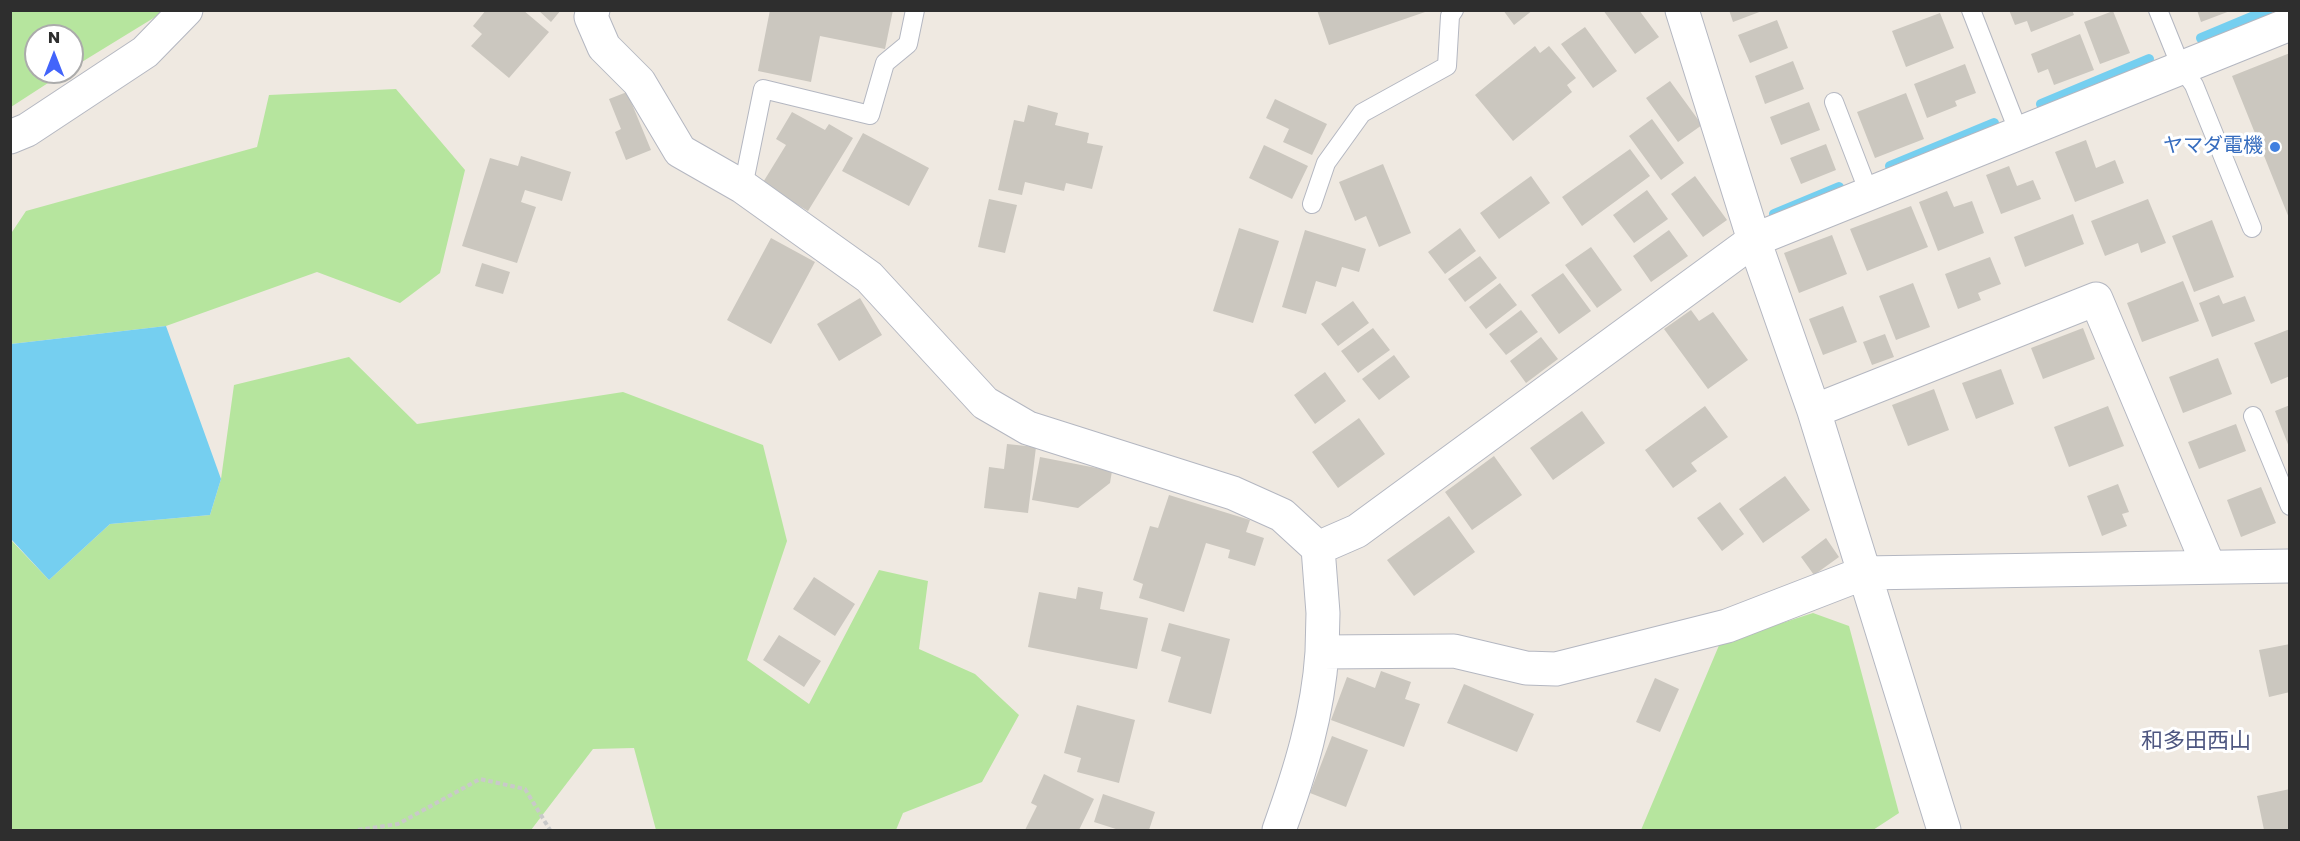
<!DOCTYPE html>
<html>
<head>
<meta charset="utf-8">
<style>
	body { margin:0 }
	#map { position:relative; width:2300px; height:841px; overflow:hidden; background:#efe9e1; font-family:Poppins,sans-serif }
	canvas { display:block }
	.frame { position:absolute; inset:0; border:12px solid #2e2e2e; pointer-events:none }
	.north { position:absolute; left:24px; top:24px; width:60px; height:60px; box-sizing:border-box; background:#fff; border:2px solid #ababab; border-radius:50%; rotate:0deg; font-size:16px; font-weight:700; line-height:24px; text-align:center; color:#2e2e2e }
	.north::after { content:''; display:block; margin:auto; width:21px; height:27px; background:#4264fb; clip-path:polygon(50% 0,100% 100%,50% 72%,0 100%) }
</style>
</head>
<body>
<div id="map">
<canvas width="2300" height="841"></canvas>
<div class="frame"></div>
<div class="north">N</div>
</div>
<script>
const c = document.querySelector('canvas').getContext('2d');
c.lineJoin = 'round';
function fill(path, color) {
  c.fillStyle = color;
  c.fill(path, 'evenodd');
}
function stroke(path, color, width, dash) {
  c.strokeStyle = color;
  c.lineWidth = width;
  c.lineCap = dash ? 'butt' : 'round';
  c.setLineDash(dash || []);
  c.stroke(path);
}
function write(font, color, halo, rows, align = 'center') {
  c.font = font + ' Poppins,"Noto Sans JP",sans-serif';
  c.lineWidth = 6;
  c.setLineDash([]);
  c.textBaseline = 'middle';
  c.strokeStyle = halo;
  c.fillStyle = color;
  for (const [text, x, y, turn = 0] of rows) {
    c.save();
    c.translate(x, y);
    c.rotate((+turn || 0) * Math.PI / 180);
    c.textAlign = isNaN(turn) ? turn : align;
    if (halo) c.strokeText(text, 0, 0);
    c.fillText(text, 0, 0);
    c.restore();
  }
}
fill(new Path2D(`
	M11,11h154l-93,57v-32h-36v36h29l-54,35z
	M396,89l69,81 -25,103 -40,30 -83,-31 -151,54 -155,18 -1,-109 16,-24 231,-64 12,-52z
	M349,357l68,67 206,-32 140,53 24,96 -40,119 62,44 70,-134 49,11 -9,68 56,25 44,41 -37,67 -79,31 -7,17h-240l-22,-82 -41,1 -62,81h-520l-1,-291 39,41 61,-56 100,-9 11,-36 13,-94z
	M1813,613l36,13 50,187 -26,17h-232l79,-187z`), '#b6e59e');
fill(new Path2D(`
	M166,326l55,153 -11,36 -100,9 -61,56 -38,-41v-195z`), '#75cff0');
stroke(new Path2D(`
	M2201,38l67,-28
	M2041,104l108,-45
	M1890,166l104,-43
	M1774,214l65,-27`), '#75cff0', 10);
fill(new Path2D(`
	M486,10h37l26,22 -40,46 -38,-32 11,-12 -9,-8z
	M538,10h23l-10,12z
	M770,10h123l-8,39 -65,-13 -9,46 -53,-11z
	M1317,10h111v1l-99,34z
	M1503,10h30l-19,15z
	M1603,10h36l20,27 -24,17z
	M1729,10h33v1l-29,11z
	M2009,10h63l2,5 -43,17 -4,-11 -12,4z
	M2197,10h33v1l-29,11z
	M2113,11l17,42 -30,11 -16,-42z
	M1940,13l14,35 -48,19 -14,-36z
	M1777,20l11,28 -38,15 -12,-28z
	M1585,27l32,44 -24,17 -32,-44z
	M2080,34l14,36 -40,15 -6,-16 -10,4 -7,-19z
	M1535,46l5,7 9,-7 27,32 -9,7 5,7 -59,49 -38,-46z
	M2290,53v165h-1l-57,-142z
	M1793,61l11,28 -39,15 -10,-28z
	M1965,64l11,29 -21,8 2,5 -30,12 -13,-34z
	M1670,81l32,44 -24,17 -32,-44z
	M627,92l24,58 -25,10 -11,-28 6,-3 -12,-30z
	M1906,93l18,46 -49,19 -18,-46z
	M1275,99l52,25 -15,31 -29,-13 6,-13 -23,-11z
	M1809,102l11,28 -39,15 -11,-28z
	M1028,105l30,8 -3,12 34,8 -2,10 16,3 -11,43 -26,-6 -2,8 -39,-9 -3,13 -24,-5 16,-70 10,2z
	M792,112l33,18 4,-6 24,14 -45,73 -46,-27 24,-39 -10,-6z
	M1652,119l32,44 -23,17 -32,-44z
	M863,133l66,35 -20,38 -67,-35z
	M2086,140l10,28 19,-8 9,23 -49,19 -20,-50z
	M1826,144l10,26 -35,14 -11,-26z
	M1264,145l44,21 -16,33 -43,-21z
	M1630,149l20,27 -68,50 -20,-29z
	M521,156l50,16 -9,29 -37,-11 -4,12 15,5 -19,56 -55,-17 28,-88 28,8z
	M1383,164l28,69 -32,14 -13,-31 -11,5 -16,-39z
	M2009,166l8,20 16,-6 8,19 -40,15 -15,-39z
	M1531,176l19,27 -51,36 -19,-26z
	M1695,176l32,44 -24,17 -32,-43z
	M1647,190l21,29 -34,24 -21,-28z
	M1947,191l7,16 18,-6 12,32 -46,18 -19,-49z
	M989,199l28,6 -12,48 -27,-6z
	M2148,199l18,44 -25,10 -3,-10 -33,13 -14,-35z
	M1911,206l17,41 -61,24 -17,-42z
	M2073,214l11,30 -59,23 -11,-30z
	M2212,220l22,57 -40,15 -22,-56z
	M1239,228l40,13 -26,82 -40,-12z
	M1460,228l16,23 -31,23 -17,-22z
	M1305,230l61,19 -7,23 -17,-5 -6,20 -20,-6 -10,33 -24,-7z
	M1669,230l19,26 -37,26 -18,-26z
	M1832,235l15,39 -48,19 -15,-40z
	M771,238l44,24 -44,82 -44,-24z
	M1591,247l31,43 -25,18 -32,-43z
	M1480,256l17,22 -32,24 -17,-23z
	M1990,257l11,27 -23,9 3,7 -23,9 -13,-35z
	M482,263l28,9 -7,22 -28,-8z
	M1563,273l28,38 -32,23 -28,-39z
	M2183,281l16,40 -57,21 -15,-39z
	M1500,283l17,22 -31,24 -17,-22z
	M1913,283l17,44 -34,13 -17,-44z
	M2219,295l4,9 22,-8 10,25 -43,16 -13,-34z
	M860,298l22,37 -43,26 -22,-37z
	M1353,301l16,22 -31,23 -17,-22z
	M1843,306l14,36 -34,13 -14,-36z
	M1521,310l17,22 -32,23 -17,-21z
	M1691,310l8,11 14,-9 35,48 -40,29 -44,-60z
	M1373,328l17,22 -32,23 -17,-22z
	M2083,328l12,31 -52,20 -12,-31z
	M2290,329v47l-19,8 -17,-41z
	M1885,334l9,23 -22,8 -9,-23z
	M1541,337l17,22 -32,24 -16,-22z
	M1394,355l16,22 -31,23 -17,-21z
	M2218,358l14,36 -49,19 -14,-36z
	M2001,369l13,35 -38,15 -14,-36z
	M1325,372l21,29 -31,23 -21,-29z
	M1934,389l15,41 -41,16 -16,-41z
	M2290,405v42h-1l-14,-36z
	M1705,406l23,31 -37,26 6,8 -24,17 -28,-38z
	M2108,406l16,40 -55,21 -15,-40z
	M1582,411l23,32 -52,37 -23,-32z
	M1359,418l26,36 -47,34 -26,-36z
	M2236,424l10,27 -47,18 -11,-27z
	M1007,444l29,3 -8,66 -44,-5 5,-41 15,2z
	M1494,456l28,39 -50,35 -27,-38z
	M1040,457l72,14 -2,12 -32,25 -46,-8z
	M1785,476l25,34 -47,33 -24,-34z
	M2118,484l11,28 -7,2 5,12 -25,10 -15,-40z
	M2261,487l15,36 -35,14 -14,-37z
	M1169,495l81,25 -4,12 18,6 -9,28 -27,-8 2,-8 -24,-7 -22,69 -45,-14 4,-14 -10,-4 17,-54 8,2z
	M1720,502l24,32 -22,17 -25,-33z
	M1449,516l26,36 -61,44 -27,-36z
	M1826,538l13,19 -25,18 -13,-18z
	M814,577l41,27 -20,32 -42,-27z
	M1078,587l25,5 -3,17 48,9 -11,51 -109,-22 11,-55 37,7z
	M1169,623l61,16 -19,75 -43,-12 13,-45 -20,-6z
	M779,635l42,26 -17,26 -41,-27z
	M2290,644v48l-21,5 -10,-47z
	M1381,671l30,11 -6,17 15,5 -16,43 -73,-27 16,-43 28,11z
	M1655,678l24,11 -19,43 -24,-10z
	M1464,684l70,30 -17,38 -70,-29z
	M1077,705l58,15 -16,63 -42,-11 4,-14 -17,-5z
	M1332,736l36,14 -22,57 -36,-14z
	M1044,774l50,25 -15,31h-54l12,-24 -6,-3z
	M2290,789v41h-26l-7,-34z
	M1103,794l52,18 -6,18h-30l-25,-8z`), '#cbc7bf');
const service = new Path2D(`
	M1971,10l48,123
	M2158,10l23,57 13,18 58,143
	M1834,102l35,91
	M743,187l20,-98 107,26 15,-52 23,-19 7,-34
	M1312,204l14,-41 36,-50 85,-47 3,-50 4,-6
	M2253,416l37,90`);
const minor = new Path2D(`
	M593,10l-2,7 13,30 35,35 41,69 63,36 126,90 116,126 43,25 205,65 49,22 36,33 5,65 -1,39 132,-1 72,17 30,1 171,-43 137,-53 426,-7
	M1682,10l72,230 60,171 130,419
	M10,137l17,-7 118,-78 41,-42
	M1814,411l282,-112 113,268
	M1318,548l39,-17 397,-291 536,-216
	M1279,830c21,-58 39,-116 43,-178`);
stroke(service, '#b4b7c1', 20);
stroke(minor, '#b4b7c1', 35);
stroke(new Path2D(`
	M358,830l40,-6 82,-45 45,10 25,41`), '#c9c9c9', 4, [4.5, 3]);
stroke(service, '#fff', 18);
stroke(minor, '#fff', 33);
for (const [x, y, r, color] of [
	[2275,147,6,"#3f7fe0"]
]) {
  const dot = new Path2D();
  dot.arc(x, y, r, 0, 2 * Math.PI);
  c.fillStyle = color;
  c.fill(dot);
  stroke(dot, '#fff', 2);
}
write('20px', '#366cbe', '#fff', [
	["ヤマダ電機",2263,147]
], 'right');
write('22px', '#4d5680', '#fff', [
	["和多田西山",2196,742]
]);
</script>
</body>
</html>
